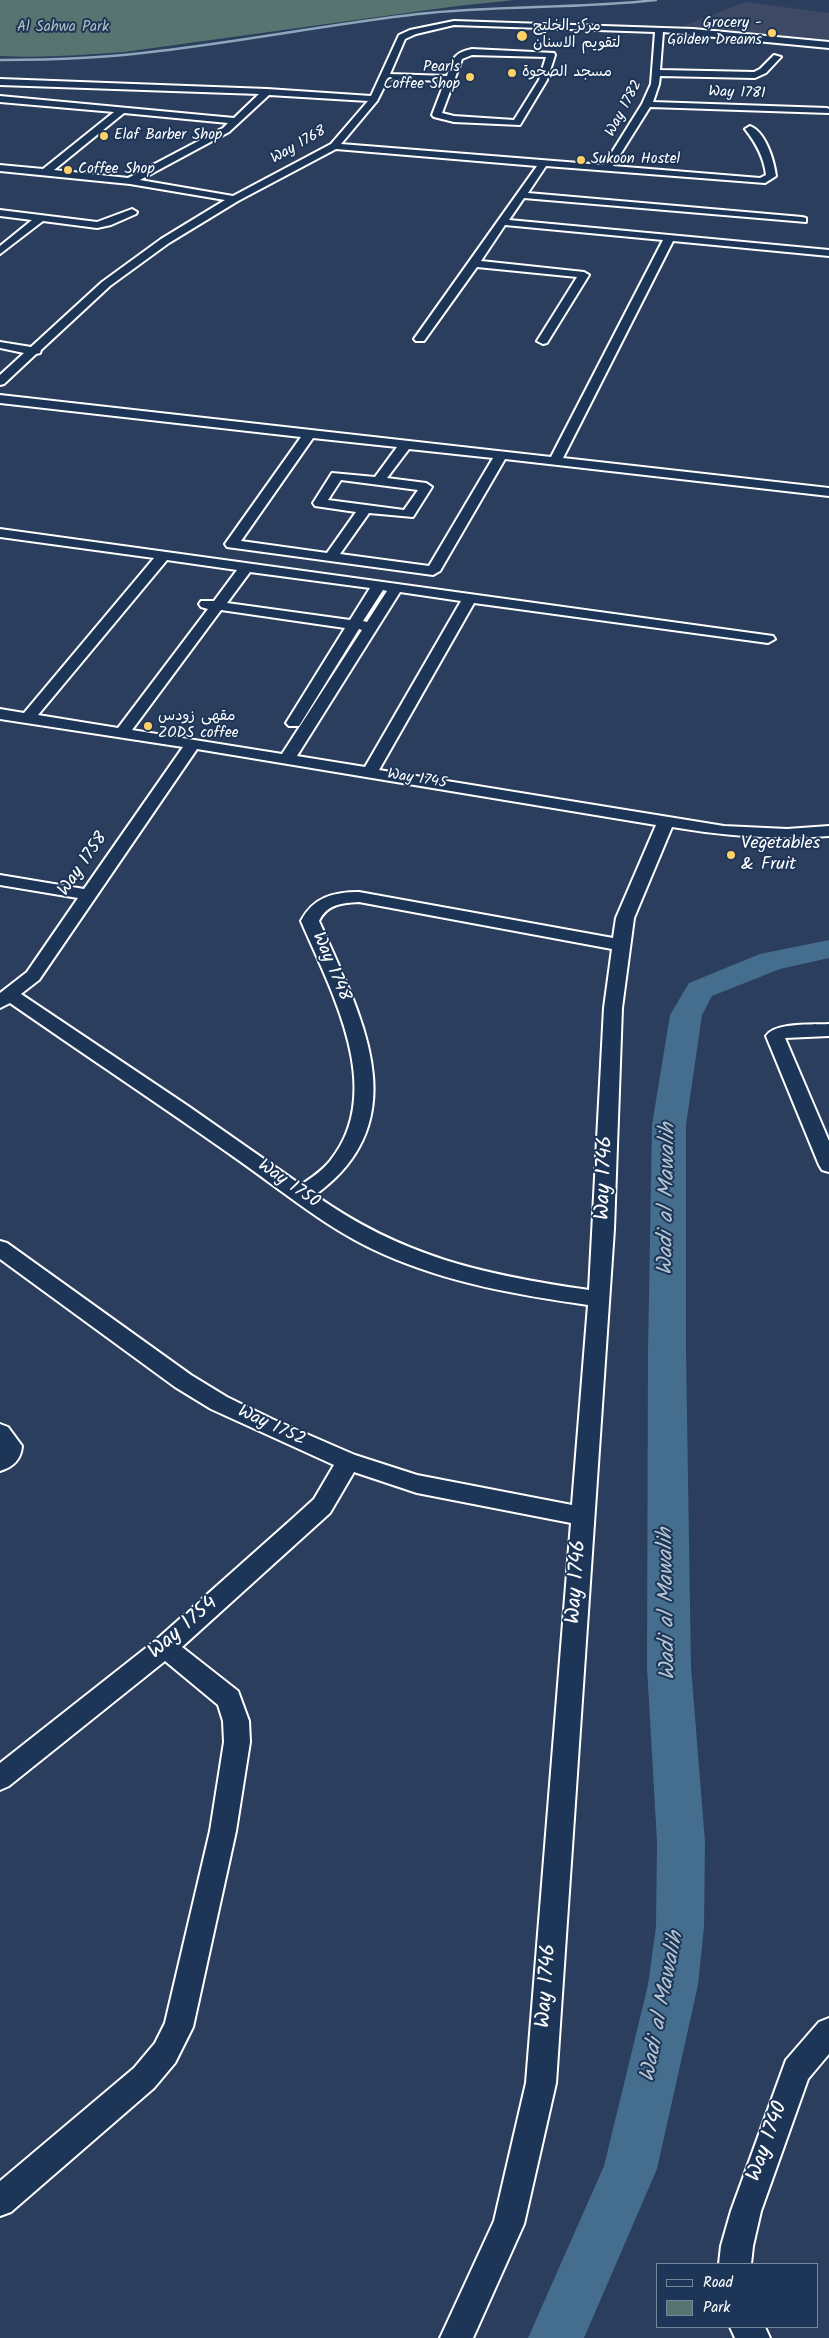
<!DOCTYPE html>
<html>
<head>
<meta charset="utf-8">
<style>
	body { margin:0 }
	#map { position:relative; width:829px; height:2338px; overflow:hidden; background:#2c3e5e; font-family:Kalam,sans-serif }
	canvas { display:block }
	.legend { position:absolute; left:656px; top:2263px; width:162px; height:65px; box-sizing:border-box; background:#1d3557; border:1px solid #77869a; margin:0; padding:6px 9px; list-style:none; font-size:15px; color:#fff }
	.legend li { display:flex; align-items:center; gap:10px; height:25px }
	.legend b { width:25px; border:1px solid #77869a }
</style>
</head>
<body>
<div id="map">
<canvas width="829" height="2338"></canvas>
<ul class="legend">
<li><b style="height:6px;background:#1d3557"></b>Road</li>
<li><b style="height:14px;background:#577471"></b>Park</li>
</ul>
</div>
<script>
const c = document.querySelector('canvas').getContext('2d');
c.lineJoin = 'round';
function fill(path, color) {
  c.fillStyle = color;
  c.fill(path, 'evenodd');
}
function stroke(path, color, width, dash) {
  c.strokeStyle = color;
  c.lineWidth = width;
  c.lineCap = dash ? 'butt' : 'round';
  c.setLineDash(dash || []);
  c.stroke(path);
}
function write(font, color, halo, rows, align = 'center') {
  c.font = font + ' Kalam,"Playpen Sans Arabic",sans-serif';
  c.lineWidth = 4;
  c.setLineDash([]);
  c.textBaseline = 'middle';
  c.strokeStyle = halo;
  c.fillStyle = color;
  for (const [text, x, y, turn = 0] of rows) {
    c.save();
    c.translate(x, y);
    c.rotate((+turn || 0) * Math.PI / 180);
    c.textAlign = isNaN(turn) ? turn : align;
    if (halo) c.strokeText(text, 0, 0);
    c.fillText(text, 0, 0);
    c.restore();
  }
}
fill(new Path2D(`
	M745,2l84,11v31l-151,-16z`), '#3e4966');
fill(new Path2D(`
	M0,0h515l-58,6 -333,46c-42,3 -83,6 -124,4z`), '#577471');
stroke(new Path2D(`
	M0,60c53,0 106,-2 159,-9 86,-10 172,-27 259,-37 79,-9 159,-5 238,-14`), '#8fa7bb', 2.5);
fill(new Path2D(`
	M829,940v18l-49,11 -68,27 -10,19 -16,110v227l5,315 14,175 -1,85 -6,58 -41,184 -73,169h-56l76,-172 44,-181 8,-58 1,-85 -10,-175 1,-315 4,-227 18,-110 19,-32 71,-29z`), '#456d8d');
const street = new Path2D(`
	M454,21l239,8 136,13v6l-166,-16 -3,38 94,2 6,-3 14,-14 7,2 -15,16 -11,5 -95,-2 -1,8 -6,18 174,6 2,1v4l-179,-6 -37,59 147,12 6,-3c-2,-18 -10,-32 -21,-46l5,-3c16,6 24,35 26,50l-11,7 -219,-17 -18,27 274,24 4,1v4l-282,-24 -15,22 320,30v6l-156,-15 -110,217 266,30v8l-324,-37 -65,112 -7,4 -206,-28 -2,-3 76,-107 -301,-34v-8l551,62 112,-217 -158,-15 -24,36 103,11 5,3 -42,68 -4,1 -6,-3 40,-64 -100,-10 -53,74h-8l-2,-2 123,-173 -201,-17 -98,52 -69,42 -59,43 -69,64 -1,3 -4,1 -32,30 -4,1v-10l24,-22 -24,-5v-6l31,5 71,-65 59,-43 64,-39 -95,-16 -130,-13v-6l43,4 71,-57 -114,-10v-6l234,22 25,-24 -259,-9v-6l267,10 104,7 28,-61 11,-5zM454,25l201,7 -4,52 -9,20 -38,61 -263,-21 36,-43 11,-22 57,2 -13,34 2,2 20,5 66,3 27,-45 8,-25 -1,-2 -82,-4c-19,4 -19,10 -25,27l-57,-2 15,-35 11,-5zM472,55l74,2 -7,23 -25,40 -60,-4 -12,-3 20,-54zM269,95l99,6 -37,43 -98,52 -93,-16 89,-48zM124,113l104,10 -5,5 -95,50 -74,-8zM313,438l84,9 -22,30 -43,-4 -19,30 2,3 41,6 -29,41 -86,-12zM409,449l84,9 -64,108 -89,-12 29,-41 44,4 19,-30 -6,-4 -39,-5zM341,480l77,10 -14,20 -76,-10z
	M132,209l5,3 -1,2 -25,11 -14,3 -54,-7 -43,33v-8l32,-26 -32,-4v-6l97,12z
	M0,529l773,107 2,3 -7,4 -294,-40 -95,167 345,56 63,3 42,-3v10c-54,4 -104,0 -157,-9l-38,91 -12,90 -8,221 -58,854 -32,141 -51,114h-33l54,-117 32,-138 45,-560 -154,-30 -63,-21 -24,41 -148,134 56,44 11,30 1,21 -14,89 -43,196 -18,36 -21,25 -143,124 -11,4v-35l134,-113 21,-25 10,-20 45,-192 14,-89 -1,-21 -5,-16 -53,-44 -156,125 -9,4v-27l156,-123 136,-121 22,-20 20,-34 -123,-56 -36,-22 -175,-128v-18l7,2 184,132 36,22 45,22 83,36 62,20 155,30 16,-200c-70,-10 -140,-22 -205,-51 -55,-24 -100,-63 -149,-97 -74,-52 -149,-102 -224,-154l-10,5v-15l27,-21 51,-74 -78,-13v-10l84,14 99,-142 -183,-28v-10l24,4 130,-155 -154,-21zM167,560l70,10 -23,31h-13l-2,3 2,3 7,2 -90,119 -80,-13zM250,572l120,16 -20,32 -123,-17zM383,590l4,1 -20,31 -4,-1zM400,592l61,9 -96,166 -68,-11zM221,610l124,18 -59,95 3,3h10l60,-97 3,1 -80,124 -150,-24zM197,749l459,76 -40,93 -3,20 -254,-46c-25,0 -46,5 -58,29 30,70 86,170 29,240 -8,10 -19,17 -29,24l-113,-79 -167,-112 18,-14zM359,902l253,47 -8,59 -15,282c-104,-15 -187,-33 -274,-95 105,-75 45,-181 4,-274 8,-17 23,-18 40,-19z
	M829,1024v12l-44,2 44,103v31l-7,-2 -3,-5 -53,-129c9,-14 47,-11 63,-12z
	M0,1424l8,3 14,19c-1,14 -9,21 -22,25z
	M829,2018v36l-21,25 -47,132 -8,35 -2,18h-32l2,-18 10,-35 55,-151 33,-38z
	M730,2327h35l5,11h-35z`);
stroke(street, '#fff', 4);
fill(street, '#1d3557');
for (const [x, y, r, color] of [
	[772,33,5,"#ffd166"],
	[522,36,6,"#ffd166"],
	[512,73,5,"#ffd166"],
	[470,77,5,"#ffd166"],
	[104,136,5,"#ffd166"],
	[581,160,5,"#ffd166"],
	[68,170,5,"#ffd166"],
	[148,726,5,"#ffd166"],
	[731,855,5,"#ffd166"]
]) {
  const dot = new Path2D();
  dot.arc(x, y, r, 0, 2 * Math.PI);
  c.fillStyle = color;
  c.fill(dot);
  stroke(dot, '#1d3557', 2);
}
write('15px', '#fff', '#1d3557', [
	["Grocery -",762,24,"right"],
	["Golden Dreams",762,41,"right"],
	["مركز الخليج",533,27],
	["لتقويم الاسنان",533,44],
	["Pearls",460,68,"right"],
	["Coffee Shop",460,85,"right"],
	["مسجد الصحوة",522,73],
	["Elaf Barber Shop",114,136],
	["Sukoon Hostel",591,160],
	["Coffee Shop",78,170],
	["مقهى زودس",158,717],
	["ZODS coffee",158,734]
], 'left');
write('15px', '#b3c0bf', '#1d3557', [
	["Al Sahwa Park",63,28]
]);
write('15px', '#fff', '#1d3557', [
	["Way 1781",737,94,2],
	["Way 1782",625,109,-62],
	["Way 1768",299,146,-30],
	["Way 1745",417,780,9]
]);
write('18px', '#fff', '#1d3557', [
	["Vegetables",741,845],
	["& Fruit",741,866]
], 'left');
write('18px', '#fff', '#1d3557', [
	["Way 1758",84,865,-55],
	["Way 1748",330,967,67],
	["Way 1750",288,1185,35],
	["Way 1752",271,1427,25]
]);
write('21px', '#fff', '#1d3557', [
	["Way 1746",606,1178,-88],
	["Way 1746",578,1582,-86],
	["Way 1754",184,1629,-41],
	["Way 1746",548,1986,-86],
	["Way 1740",769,2142,-70]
]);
write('italic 22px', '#b5c5d1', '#1d3557', [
	["Wadi al Mawalih",669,1199,-89],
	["Wadi al Mawalih",669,1604,-91],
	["Wadi al Mawalih",664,2007,-79]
]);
</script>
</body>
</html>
